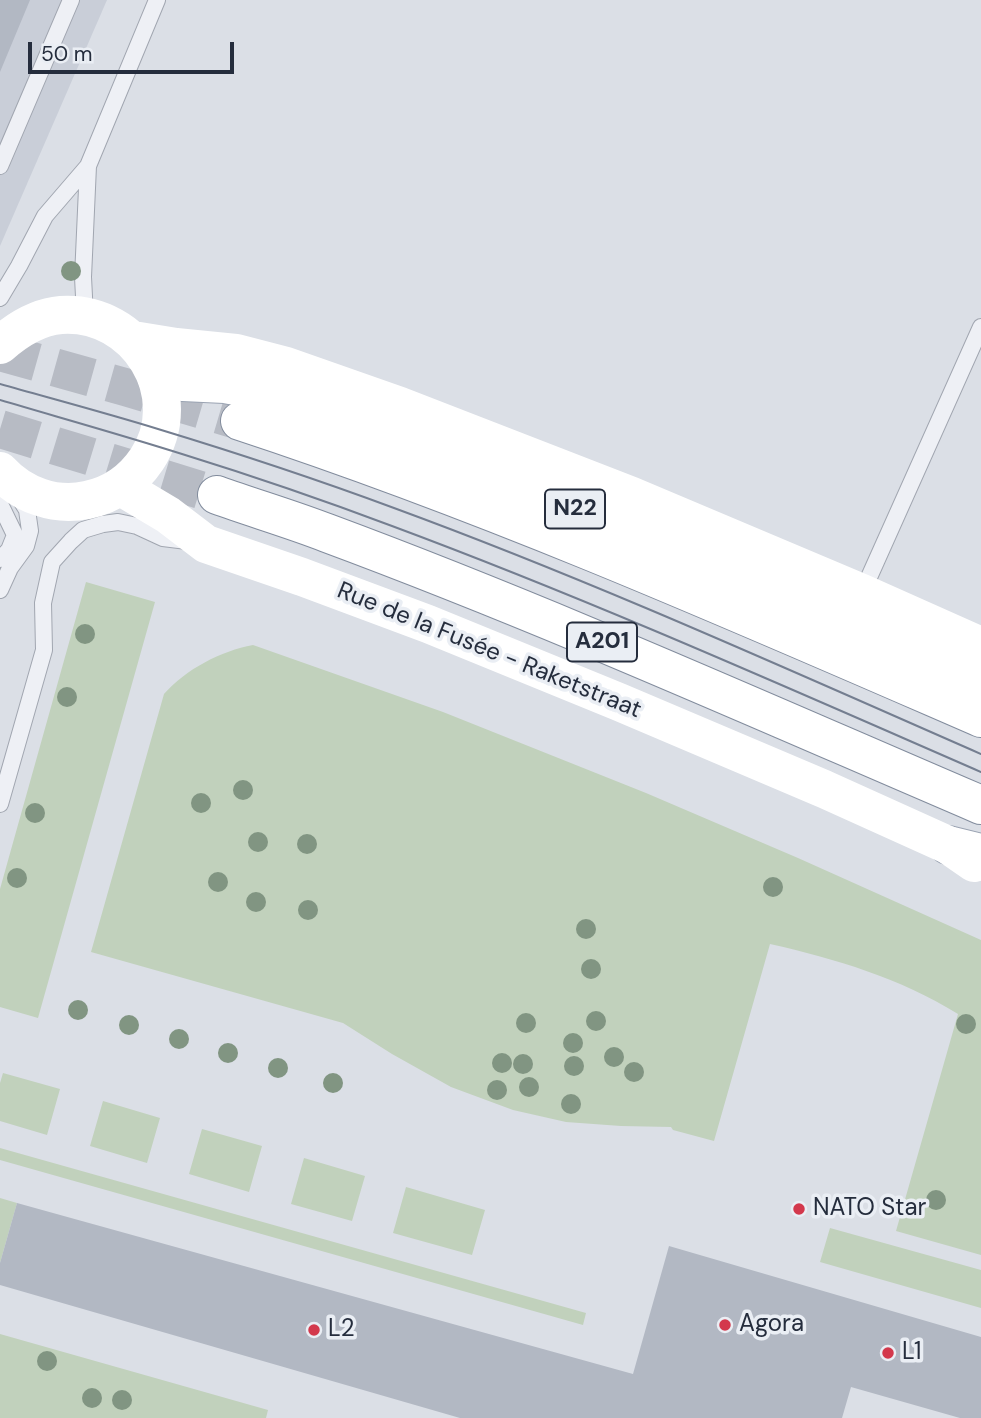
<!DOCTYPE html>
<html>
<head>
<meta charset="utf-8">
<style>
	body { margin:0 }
	#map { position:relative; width:981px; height:1418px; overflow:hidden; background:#dbdfe6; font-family:"DM Sans",sans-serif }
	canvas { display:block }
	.scale { position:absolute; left:28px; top:42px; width:206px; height:32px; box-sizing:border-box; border:4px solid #252d3d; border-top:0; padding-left:9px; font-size:21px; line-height:24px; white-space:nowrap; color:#252d3d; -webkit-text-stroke:5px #eaeef4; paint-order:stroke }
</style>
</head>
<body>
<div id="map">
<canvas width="981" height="1418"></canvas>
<div class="scale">50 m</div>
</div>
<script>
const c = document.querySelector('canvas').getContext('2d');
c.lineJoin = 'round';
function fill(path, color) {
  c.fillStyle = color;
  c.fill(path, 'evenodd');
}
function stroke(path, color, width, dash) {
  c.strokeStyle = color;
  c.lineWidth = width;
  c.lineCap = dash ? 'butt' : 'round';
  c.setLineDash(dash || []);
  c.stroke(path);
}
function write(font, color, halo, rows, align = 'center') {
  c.font = font + ' "DM Sans",sans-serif';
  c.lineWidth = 7;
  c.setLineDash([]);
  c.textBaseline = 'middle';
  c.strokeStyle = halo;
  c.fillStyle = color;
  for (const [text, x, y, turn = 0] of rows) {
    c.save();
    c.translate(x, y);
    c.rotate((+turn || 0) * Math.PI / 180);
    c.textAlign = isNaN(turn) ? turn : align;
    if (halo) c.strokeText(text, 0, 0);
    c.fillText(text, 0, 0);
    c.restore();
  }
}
fill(new Path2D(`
	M0,0h107l-107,246z`), '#c9ced8');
fill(new Path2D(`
	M86,582l69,20 -117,416 -38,-11v-118z
	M253,645l190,67 203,81 152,65 183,82v315l-85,-24 62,-217c-58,-36 -122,-55 -188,-70l-56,197 -41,-11 -2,-3 -50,-1 -55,-4 -53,-12 -62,-23 -59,-33 -49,-31 -252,-71 73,-258c22,-25 57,-43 89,-49z
	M3,1073l57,16 -13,46 -47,-14v-38z
	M103,1101l57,17 -13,45 -57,-17z
	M202,1129l60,17 -13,46 -60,-18z
	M0,1148l586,165 -3,12 -583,-165z
	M304,1158l61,18 -13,45 -61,-17z
	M406,1187l79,23 -13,45 -79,-22z
	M0,1198l17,5 -17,60z
	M830,1228l151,42v38l-161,-46z
	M0,1334l268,76 -2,8h-266z`), '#c1d1bc');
fill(new Path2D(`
	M0,0h30l-30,72z
	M17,1203l616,171 36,-128 312,91v81h-21l-109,-31 -9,31h-382l-460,-133v-22z`), '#b2b8c3');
stroke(new Path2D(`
	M0,352l125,35 115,34
	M0,429l217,66`), '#b7bbc4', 38, [38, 19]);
const lane = new Path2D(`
	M0,166l71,-166
	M0,298l19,-32 26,-50 43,-50
	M85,316l-2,-39 5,-111 69,-166
	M0,504l15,31 -6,15 -9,9
	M0,590l10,-22 16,-22 4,-15 -3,-21 -9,-14
	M862,593l119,-266
	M0,804l44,-154 -1,-47 9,-41 19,-21 12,-11 20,-6 15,-2 19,4 26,12 24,3`);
const primary = new Path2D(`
	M157,378l26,4 42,2 32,6 123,41 236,95 365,155
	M948,845l33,8`);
const highway = new Path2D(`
	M240,421c253,83 497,191 741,297
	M217,495c36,13 74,24 110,38 221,82 437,179 654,272`);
stroke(lane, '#a1a6b0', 18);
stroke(primary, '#9aa3b2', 40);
stroke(highway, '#828c9d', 40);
stroke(lane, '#eef0f5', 16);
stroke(new Path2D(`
	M133,340l43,7 60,6 50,13 114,40 232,90 230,97 119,53
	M0,345c18,-16 37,-28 61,-30 76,-5 128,80 86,144 -14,21 -35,36 -60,41 -32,7 -65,-5 -87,-29
	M121,487l47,28 38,29 96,33 126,47 191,78 205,87 124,56 26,18`), '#fff', 38);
stroke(primary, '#fff', 38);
stroke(highway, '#fff', 38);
stroke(new Path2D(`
	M0,384c53,15 106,29 158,45 79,24 158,50 236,79 199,73 393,161 587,246
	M0,400c61,18 122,35 182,54 71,22 141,46 210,72 199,74 394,161 589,246`), '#747e90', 2);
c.fillStyle = '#819582';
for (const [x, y] of [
	[71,271],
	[85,634],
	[67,697],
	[243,790],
	[201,803],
	[35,813],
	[258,842],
	[307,844],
	[17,878],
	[218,882],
	[773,887],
	[256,902],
	[308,910],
	[586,929],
	[591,969],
	[78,1010],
	[596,1021],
	[526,1023],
	[966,1024],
	[129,1025],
	[179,1039],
	[573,1043],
	[228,1053],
	[614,1057],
	[502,1063],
	[523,1064],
	[574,1066],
	[278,1068],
	[634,1072],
	[333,1083],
	[529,1087],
	[497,1090],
	[571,1104],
	[936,1200],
	[47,1361],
	[92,1398],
	[122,1400]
]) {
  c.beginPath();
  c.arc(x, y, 10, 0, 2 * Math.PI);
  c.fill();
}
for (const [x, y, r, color] of [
	[799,1209,7,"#d3384c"],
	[725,1325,7,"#d3384c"],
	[314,1330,7,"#d3384c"],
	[888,1353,7,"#d3384c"]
]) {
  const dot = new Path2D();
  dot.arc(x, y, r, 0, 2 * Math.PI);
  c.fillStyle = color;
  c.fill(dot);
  stroke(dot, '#eaeef4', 2.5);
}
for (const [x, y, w] of [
	[575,509,60],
	[602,642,70]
]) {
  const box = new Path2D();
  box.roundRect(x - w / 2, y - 19.5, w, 39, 5);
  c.fillStyle = '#eaeef4';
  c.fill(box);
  stroke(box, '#252d3d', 2);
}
write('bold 23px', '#252d3d', null, [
	["N22",575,509],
	["A201",602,642]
]);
write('24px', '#252d3d', '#eaeef4', [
	["Rue de la Fusée - Raketstraat",489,651,22]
]);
write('24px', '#252d3d', '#eaeef4', [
	["NATO Star",813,1209],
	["Agora",739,1325],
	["L2",328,1330],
	["L1",902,1353]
], 'left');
</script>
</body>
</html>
